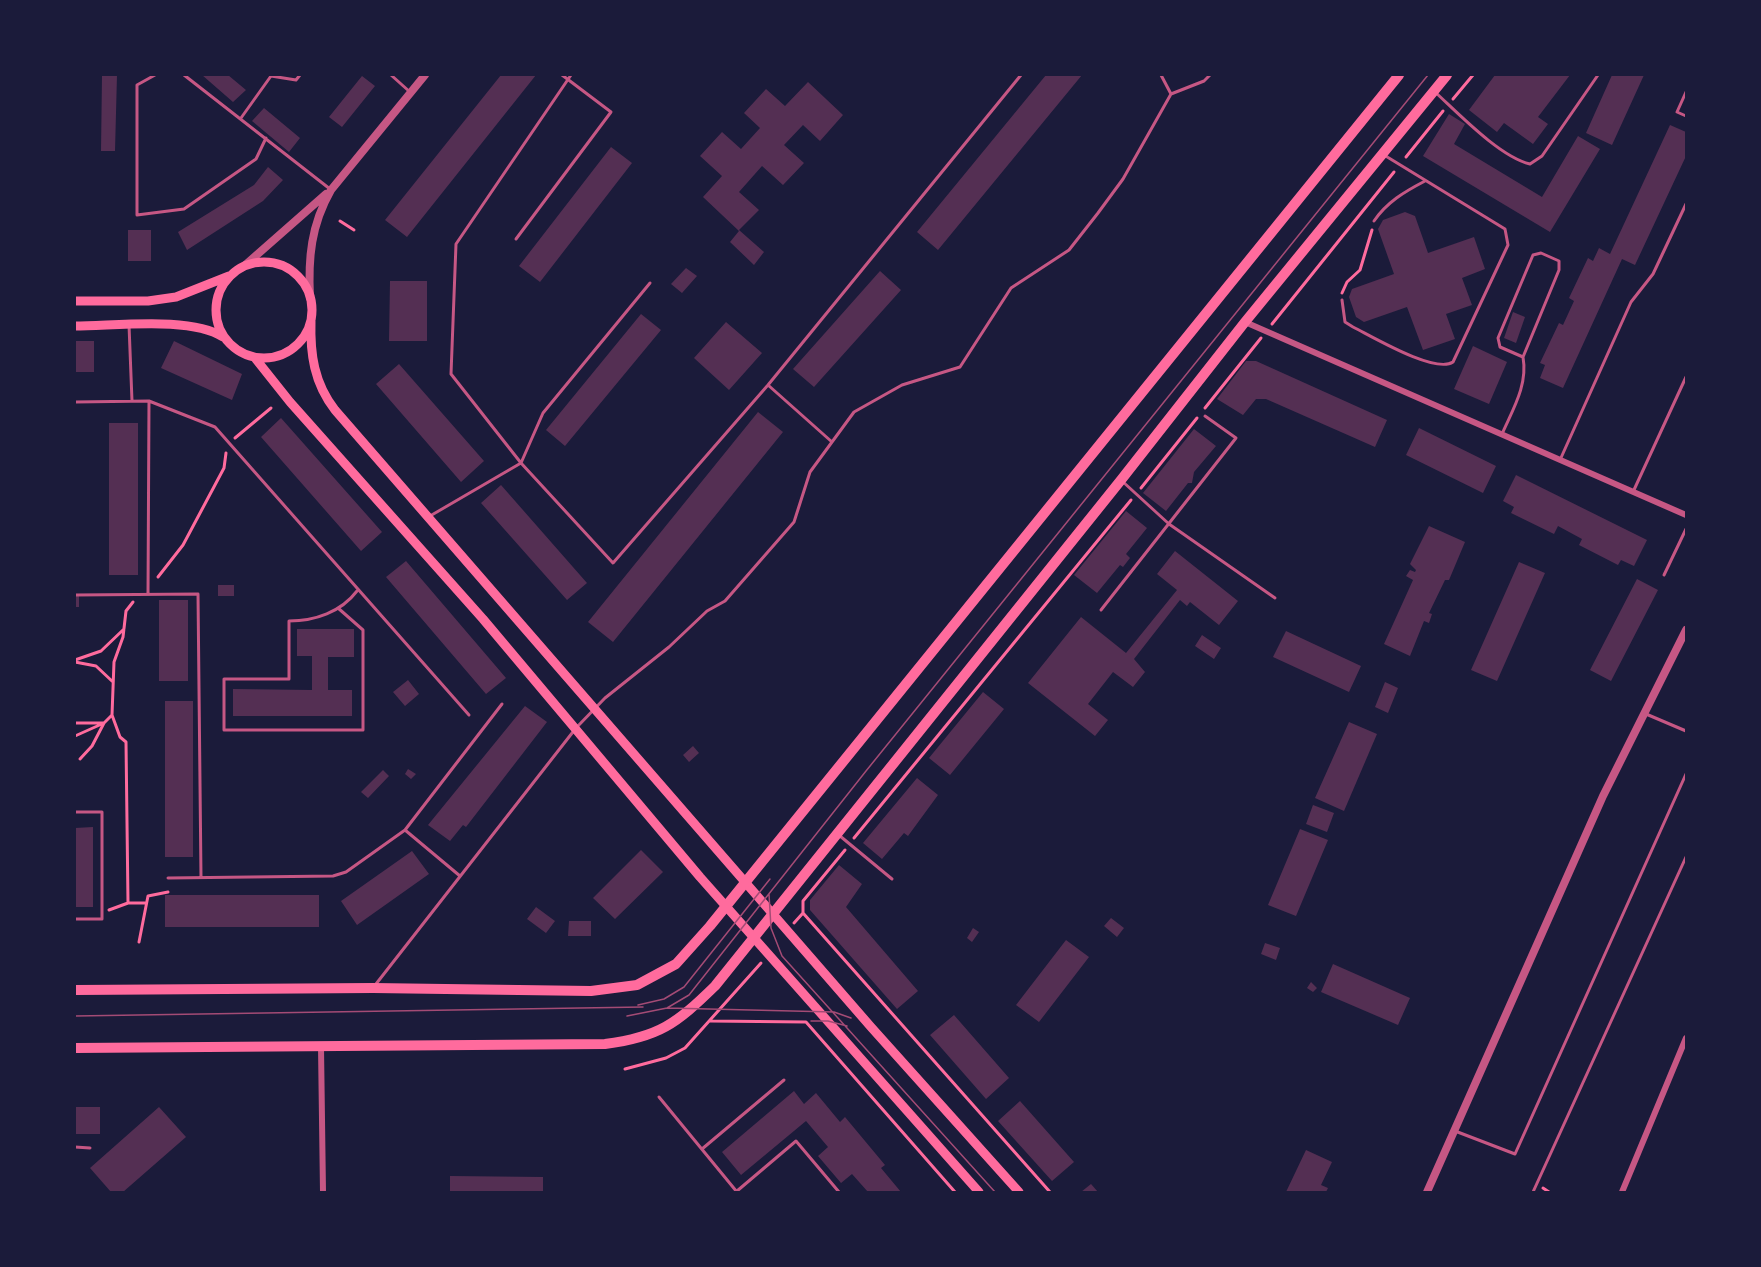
<!DOCTYPE html>
<html>
<head>
<meta charset="utf-8">
<style>
	body { margin:0 }
	#map { position:relative; width:1761px; height:1267px; overflow:hidden; background:#1b1b3a; font-family:Overpass,sans-serif }
	canvas { display:block }
	.frame { position:absolute; inset:0; border:76px solid #1b1b3a; pointer-events:none }
</style>
</head>
<body>
<div id="map">
<canvas width="1761" height="1267"></canvas>
<div class="frame"></div>
</div>
<script>
const c = document.querySelector('canvas').getContext('2d');
c.lineJoin = 'round';
function fill(path, color) {
  c.fillStyle = color;
  c.fill(path, 'evenodd');
}
function stroke(path, color, width, dash) {
  c.strokeStyle = color;
  c.lineWidth = width;
  c.lineCap = dash ? 'butt' : 'round';
  c.setLineDash(dash || []);
  c.stroke(path);
}
fill(new Path2D(`
	M102,75h15l-2,76h-14z
	M202,75h26l18,15 -13,12z
	M501,75h35l-129,162 -22,-17z
	M1046,75h36l-144,175 -21,-18z
	M1495,75h75l-32,42 10,7 -15,20 -29,-21 -7,9 -28,-22z
	M1612,75h32l-32,70 -26,-12z
	M362,76l13,10 -33,41 -13,-10z
	M808,82l35,33 -23,26 -17,-16 -19,20 20,18 -21,22 -21,-19 -23,26 20,18 -20,20 25,22 -10,13 -24,-23 9,-11 -36,-34 19,-21 -22,-20 22,-24 19,17 19,-21 -16,-15 22,-24 19,17z
	M264,108l36,30 -11,14 -37,-31z
	M1449,114l16,10 -11,20 88,53 36,-61 22,13 -50,83 -127,-76z
	M1670,125l16,7v24l-51,109 -13,-6 -59,129 -23,-10 5,-13 -5,-2 19,-40 4,2 11,-24 -5,-3 19,-40 5,3 6,-13 11,6z
	M611,147l21,16 -92,119 -21,-16z
	M268,167l15,13 -20,21 -76,49 -9,-18 76,-47z
	M1405,212l10,4 13,37 46,-16 11,32 -23,9 10,27 -26,9 9,25 -32,11 -16,-43 -43,15 -8,-5 -7,-20 3,-8 42,-15 -16,-45 5,-9z
	M128,230h23v31h-23z
	M686,268l11,8 -15,17 -11,-9z
	M880,271l21,19 -87,97 -21,-18z
	M390,281h37v60h-38z
	M1513,312l12,5 -9,26 -12,-5z
	M641,314l20,16 -96,116 -19,-16z
	M726,322l36,31 -33,37 -35,-32z
	M75,341h19v31h-19z
	M174,341l68,33 -10,26 -71,-32z
	M1473,346l34,16 -18,42 -35,-15z
	M1246,361h10l131,59 -12,27 -109,-48h-10l-13,16 -26,-16z
	M399,364l85,97 -23,21 -85,-98z
	M758,412l25,20 -170,210 -25,-20z
	M281,418l101,114 -21,19 -100,-114z
	M109,423h29v152h-29z
	M1419,428l77,38 -13,27 -77,-38z
	M1194,429l22,17 -22,26 -2,11h-4l-22,28 -23,-18z
	M1516,475l131,65 -13,26 -13,-6 -3,5 -39,-20 3,-6 -24,-13 -4,8 -43,-21 3,-6 -11,-6z
	M501,485l86,98 -20,17 -86,-97z
	M1126,511l21,17 -21,26 4,4 -7,9 -3,-2 -23,28 -23,-18z
	M1429,526l36,16 -16,38h-4l-16,33 3,1 -3,9 -5,-2 -14,35 -26,-12 29,-64 -7,-4 4,-6 5,2 1,-2 -6,-6z
	M1175,551l63,50 -19,24 -29,-23 -3,4 -7,-6 -46,59 11,13 -12,15 -20,-15 -25,32 20,16 -13,16 -67,-53 53,-66 45,36 51,-63 -20,-16z
	M406,561l100,117 -20,16 -100,-117z
	M1519,562l26,11 -48,108 -26,-11z
	M1637,579l21,11 -47,91 -21,-11z
	M218,585h16v11h-16z
	M75,596h4v11h-4z
	M159,600h29v81h-29z
	M297,629h57v28h-26v33h24v26h-119v-27l79,1v-34h-15z
	M1286,631l75,35 -12,26 -76,-35z
	M1202,635l19,13 -7,11 -19,-13z
	M408,680l11,14 -14,12 -12,-14z
	M1385,682l13,6 -10,25 -13,-6z
	M983,692l21,17 -54,66 -21,-17z
	M165,701h28v156h-28z
	M525,706l22,16 -81,105 -3,-2 -13,16 -22,-16z
	M1349,722l28,12 -33,77 -29,-13z
	M693,746l6,7 -10,9 -6,-7z
	M408,769l8,5 -5,5 -6,-5z
	M383,770l6,6 -21,22 -7,-6z
	M917,778l21,17 -30,41 -4,-3 -22,26 -19,-16z
	M1313,805l21,8 -7,19 -21,-8z
	M93,827v80h-18v-79z
	M1300,829l28,11 -32,76 -28,-11z
	M641,850l22,22 -48,47 -22,-21z
	M412,851l17,23 -72,51 -16,-24z
	M839,865l23,19 -16,23 72,84 -21,18 -87,-99v-10z
	M165,895h154v32h-154z
	M536,907l19,14 -9,12 -19,-14z
	M1111,918l13,10 -7,9 -13,-11z
	M569,921h22v15h-23z
	M973,928l6,4 -7,10 -5,-4z
	M1066,940l23,17 -50,65 -23,-17z
	M1265,943l15,5 -4,12 -15,-6z
	M1333,964l77,34 -12,27 -77,-33z
	M1311,982l6,6 -4,4 -6,-4z
	M954,1015l55,63 -23,21 -56,-64z
	M794,1091l10,13 12,-11 24,29 5,-5 40,48 -4,3 20,24h-33l-16,-18 -11,9 -23,-27 10,-9 -22,-26 -65,54 -19,-23z
	M1020,1101l54,61 -22,19 -54,-60z
	M75,1107h25v27h-25z
	M159,1107l27,30 -63,55h-12l-21,-24z
	M1306,1150l26,12 -11,23 7,3 -2,4h-40z
	M450,1176l93,1v15h-93z
	M1091,1184l7,8h-17z`), '#542f53');
stroke(new Path2D(`
	M1453,99l20,-24
	M1406,157l37,-46
	M340,221l14,9
	M1342,293l5,-11 13,-12 12,-40
	M1272,324l122,-152
	M1205,408l56,-70
	M235,438l36,-30
	M1141,488l56,-70
	M158,577l25,-32 41,-77 2,-15
	M75,660l26,-9 23,-22
	M75,662l21,4 17,16
	M112,715l8,22 6,5 2,161
	M75,723h29l-12,23 -12,13
	M75,736l29,-13 8,-8 2,-53 9,-25 3,-26 7,-9
	M854,838l277,-338
	M845,850l-42,51v12l247,279
	M109,910l19,-7h17
	M794,923l9,-10
	M139,942l9,-46 20,-4
	M710,1021l96,1 149,170
	M625,1069l41,-11 19,-10 76,-85
	M1543,1188l6,4`), '#ff6b9d', 3);
stroke(new Path2D(`
	M155,75l-18,10v130l47,-6 72,-50 10,-21
	M184,75l146,114
	M391,75l19,17
	M571,75l-115,169 -5,130 70,89 92,100 155,-178 253,-310
	M1161,75l10,19
	M1435,92c24,22 65,65 95,72l12,-8 56,-81
	M1686,92l-9,20 9,4
	M241,118l30,-42 25,4 4,-5
	M1374,221c13,-19 30,-29 51,-40
	M516,239l95,-127 -49,-37
	M1342,300l3,22 8,5c20,10 82,47 100,35l55,-117 -3,-16 -121,-74
	M129,325l3,76
	M768,385l64,57
	M75,402l74,-1 66,26 254,288
	M1502,434c11,-25 26,-49 21,-77l36,-87v-9l-18,-8 -8,2 -35,83 2,9 23,10
	M1560,460l71,-158 22,-28 33,-70
	M1122,481l47,43 106,74
	M1633,492l53,-115
	M430,516l91,-53 22,-50 107,-130
	M1664,575l22,-46
	M148,594l1,-193
	M75,595l123,-1 3,283
	M338,608l25,22v100h-139v-51h65v-58c26,0 52,-9 68,-30
	M1101,610l135,-172 -31,-22
	M1646,714l40,17
	M75,812h27v107h-27
	M405,830l97,-126
	M840,836l52,43
	M168,878l165,-2 13,-4 59,-42 55,46
	M376,984l200,-256 29,-30 64,-51 38,-36 18,-10 69,-79 16,-50 44,-60 48,-27 58,-18 51,-79 58,-38 29,-37 25,-34 48,-85 33,-13 6,-6
	M659,1097l78,95
	M1455,1131l60,23 171,-380
	M75,1147l15,1
	M702,1149l82,-69
	M737,1191l59,-50 43,51
	M1533,1192l153,-335`), '#c65784', 3);
stroke(new Path2D(`
	M1245,322l441,193
	M321,1047l2,145
	M1622,1192l64,-154`), '#c65784', 6);
stroke(new Path2D(`
	M243,267l83,-73
	M310,298c-2,-40 1,-73 21,-108l94,-115
	M1427,1192l176,-396 83,-166`), '#c65784', 8);
stroke(new Path2D(`
	M216 310a48 48 0 1 1 96 0a48 48 0 1 1-96 0Z
	M75,301h73l28,-4 53,-21
	M311,321c-1,33 3,62 24,89l536,617 148,165
	M75,326c40,0 116,-10 148,11
	M255,358l35,44 193,217 217,258 279,315`), '#ff6b9d', 9);
stroke(new Path2D(`
	M75,990l298,-2 218,3 46,-6 39,-21 34,-38 689,-851
	M75,1048l530,-4c54,-7 71,-20 110,-58l406,-506 124,-158 202,-247`), '#ff6b9d', 10);
stroke(new Path2D(`
	M769,894l2,34 11,28 213,236
	M638,1005l26,-6 20,-12 86,-108
	M667,1008l167,4 17,6
	M75,1016l568,-9
	M627,1016l40,-8 22,-13 177,-224 562,-696
	M811,1021h17l19,5`), '#a44b75', 1.5);
</script>
</body>
</html>
